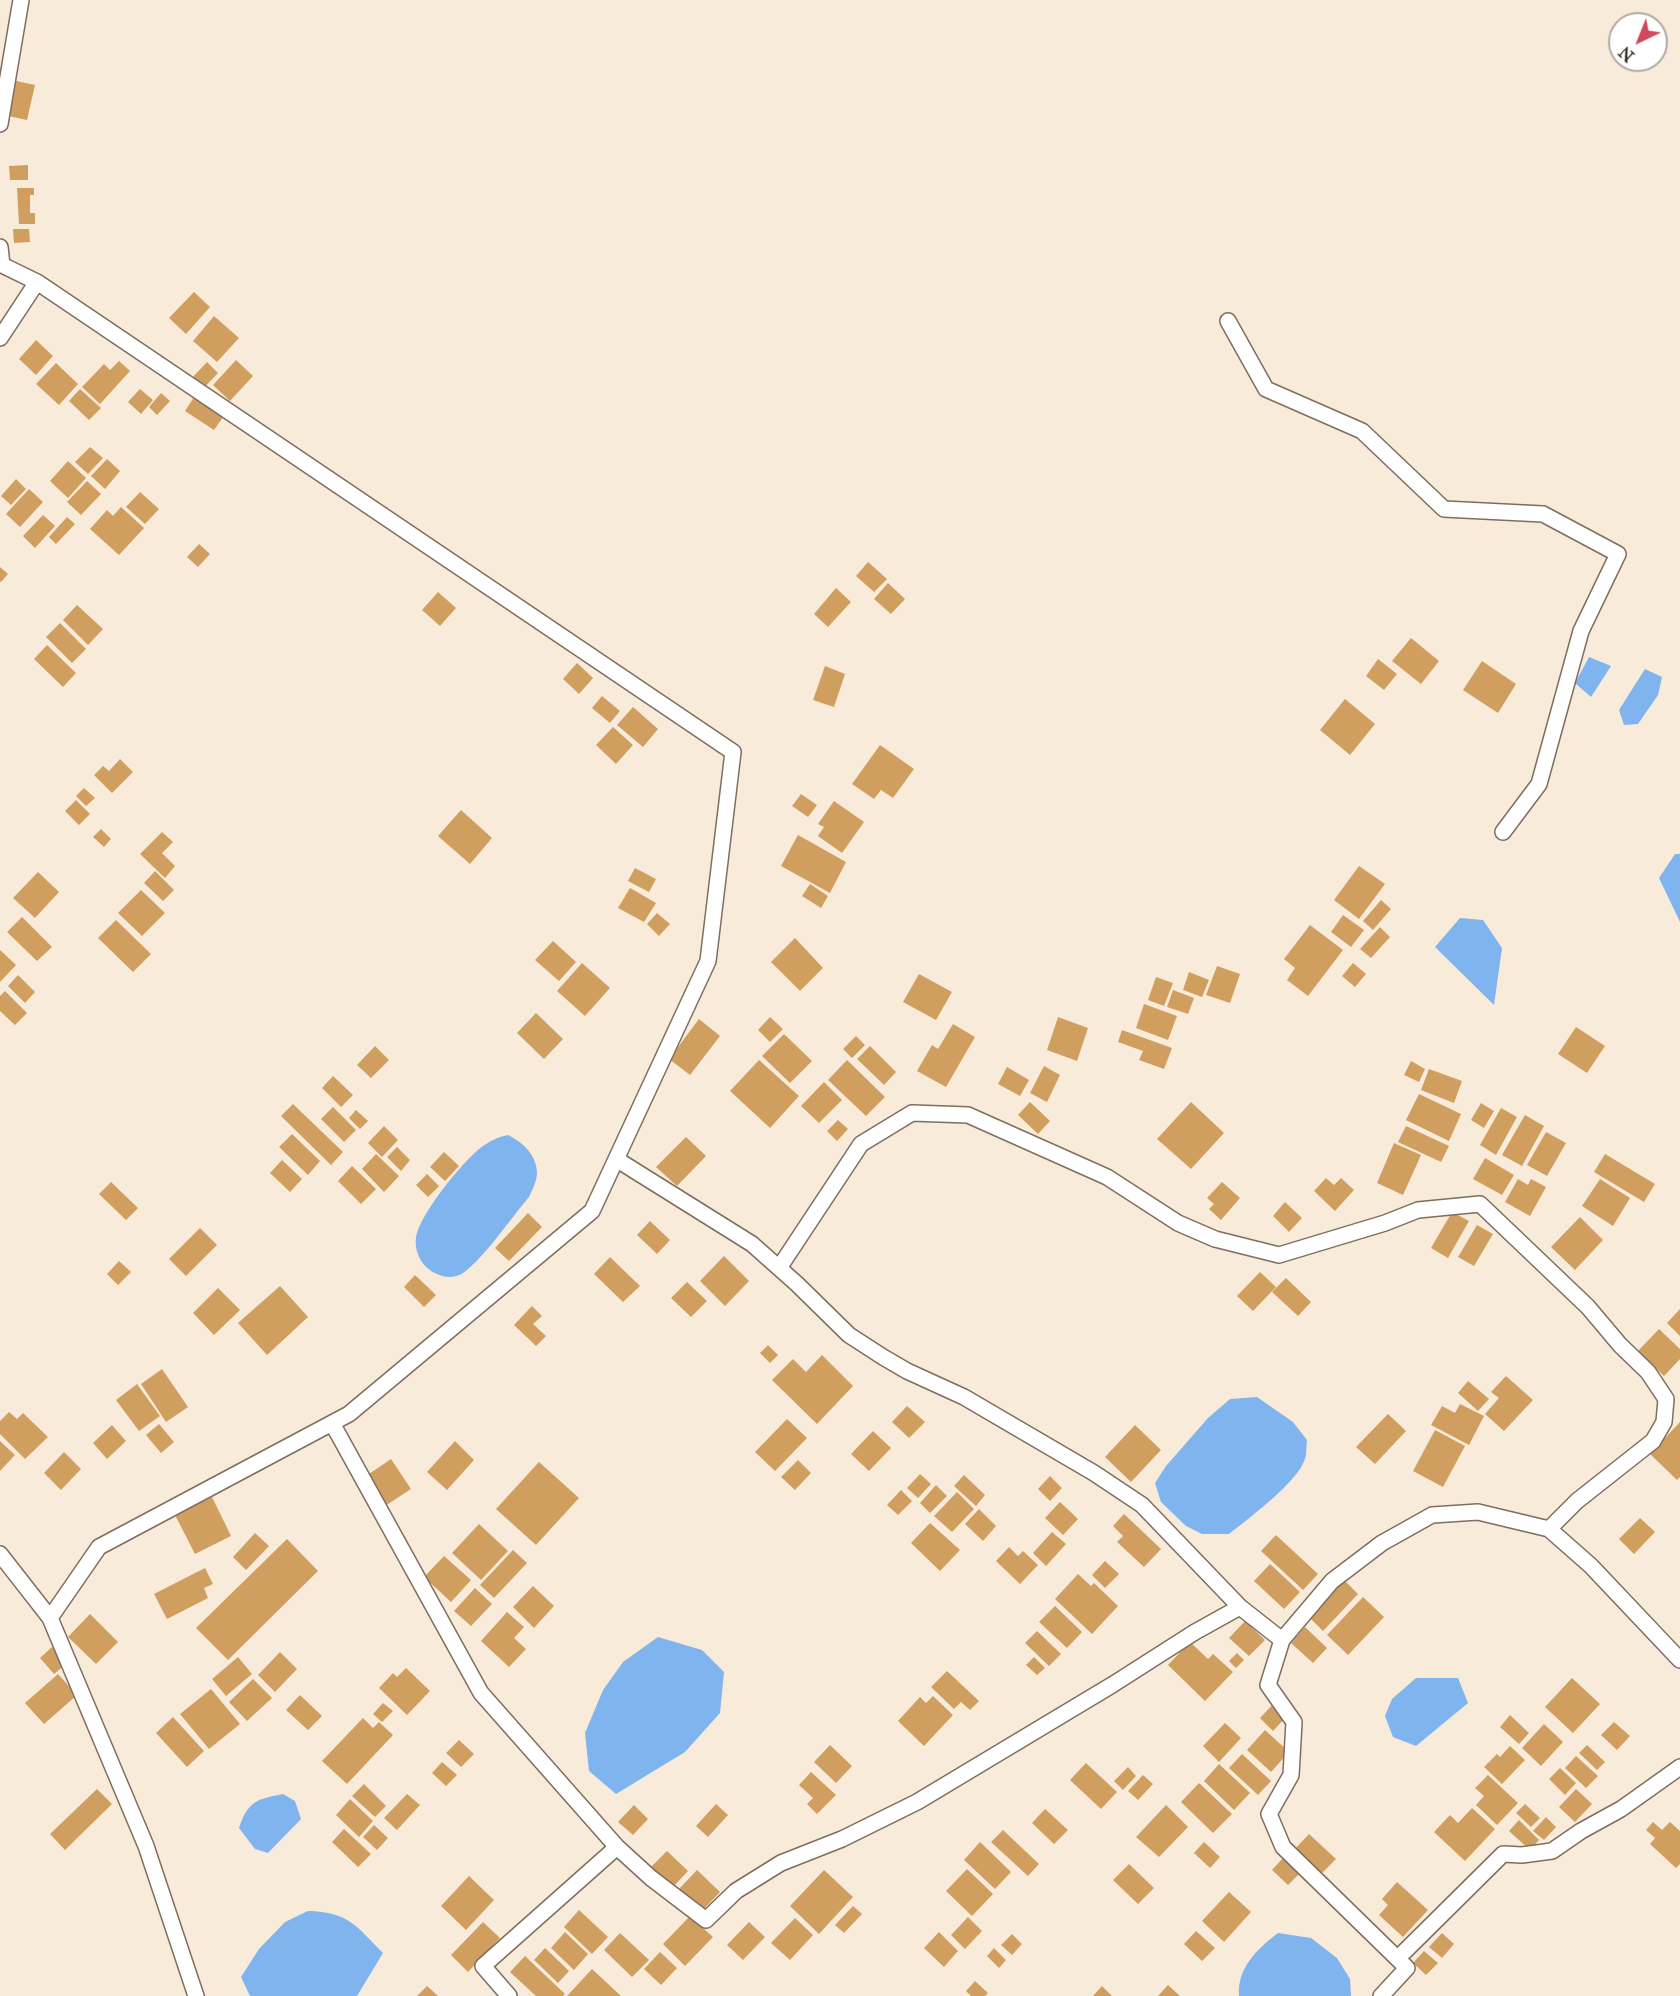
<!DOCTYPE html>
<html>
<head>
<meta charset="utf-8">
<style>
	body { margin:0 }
	#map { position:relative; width:1680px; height:1996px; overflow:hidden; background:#f8ebd9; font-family:"IM FELL Great Primer",serif }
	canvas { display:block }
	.north { position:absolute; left:1608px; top:12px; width:60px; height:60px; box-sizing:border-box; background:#fff; border:2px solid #b1aaa5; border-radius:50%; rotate:223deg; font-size:16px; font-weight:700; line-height:24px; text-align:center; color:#3b2a1e }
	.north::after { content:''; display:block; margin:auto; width:21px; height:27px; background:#d1495b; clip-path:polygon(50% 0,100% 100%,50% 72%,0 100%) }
</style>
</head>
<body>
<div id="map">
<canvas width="1680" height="1996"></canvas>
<div class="north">N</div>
</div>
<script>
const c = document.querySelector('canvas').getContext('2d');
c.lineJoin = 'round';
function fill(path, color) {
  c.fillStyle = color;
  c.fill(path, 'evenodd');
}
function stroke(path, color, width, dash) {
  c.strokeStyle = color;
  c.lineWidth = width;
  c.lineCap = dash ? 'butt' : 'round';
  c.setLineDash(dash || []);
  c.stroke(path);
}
fill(new Path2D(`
	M1589,657l22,9 -20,31 -16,-14z
	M1645,669l17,8 -4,18 -20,29 -14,1 -5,-15z
	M1675,854h5v68l-21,-44z
	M1460,918l23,2 19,28 -8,57 -59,-58z
	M508,1135c15,7 29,21 29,38 0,8 -5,17 -8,24 -18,21 -45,61 -66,76 -8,5 -17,5 -26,1 -14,-6 -23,-20 -21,-37 4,-23 45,-73 63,-88 9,-7 18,-12 29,-14z
	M1257,1397l36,25 14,18c-1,6 0,13 -2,19 -8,24 -56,59 -76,75h-27l-16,-8 -25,-24 -6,-19 11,-17 42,-48 22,-19z
	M658,1637l44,13 22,22 -4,41 -35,39 -69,42 -27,-23 -4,-38 18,-43 20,-28z
	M1416,1678h42l10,25 -52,43 -23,-9 -8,-21 7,-17z
	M283,1794l12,7 6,18 -33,34 -13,-4 -16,-21c9,-27 18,-29 44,-34z
	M308,1911c41,1 48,15 75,42l-26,43h-107l-9,-19 18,-28 26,-27z
	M1278,1933l33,5 26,20 13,21 1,17h-112c-2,-28 18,-47 39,-63z`), '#80b4ee');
fill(new Path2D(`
	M12,80l23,5 -8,35 -23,-5z
	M28,165v15h-18l-1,-14z
	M17,188h17v7h-4v18h5v11h-16z
	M13,229h16l1,13 -16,1z
	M194,292l16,15 -24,27 -17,-16z
	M214,316l25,22 -22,24 -24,-21z
	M36,340l17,16 -17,19 -17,-16z
	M236,360l17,16 -23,25 -17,-16z
	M119,361l11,10 -30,33 -18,-17 22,-23 6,6z
	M207,362l11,11 -16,17 -11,-11z
	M56,363l22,21 -19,21 -23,-21z
	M80,389l21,19 -12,12 -20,-19z
	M140,389l13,11 -12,14 -13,-12z
	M161,393l9,8 -13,14 -8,-8z
	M196,394l30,19 -12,17 -29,-19z
	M90,447l13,11 -15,16 -13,-12z
	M107,459l13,12 -15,18 -14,-13z
	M68,461l18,17 -18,20 -18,-17z
	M16,479l10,10 -15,16 -10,-9z
	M87,481l14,13 -20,21 -14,-13z
	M29,489l14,13 -23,25 -14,-13z
	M140,492l19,17 -14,15 -19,-17z
	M121,507l23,21 -25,27 -29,-26 17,-19 6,6z
	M43,515l12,11 -20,22 -12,-12z
	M67,517l8,7 -19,20 -7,-7z
	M199,544l11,10 -12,13 -11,-10z
	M868,562l19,17 -13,13 -18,-16z
	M0,567l8,7 -7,8 -1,-1z
	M888,583l17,16 -14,15 -17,-15z
	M836,588l15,14 -23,25 -14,-13z
	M438,592l18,16 -16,18 -18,-16z
	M77,605l26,24 -15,16 -25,-25z
	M60,623l26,26 -14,14 -26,-26z
	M1411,638l28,23 -18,23 -29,-23z
	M47,645l29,28 -13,14 -29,-28z
	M1378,659l19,15 -13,16 -18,-14z
	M1482,661l34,23 -18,29 -35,-23z
	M577,663l16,15 -14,16 -16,-15z
	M825,666l20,8 -11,33 -21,-7z
	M602,696l18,15 -10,12 -18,-15z
	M1345,699l30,25 -25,31 -30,-25z
	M633,707l25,22 -15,18 -26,-22z
	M613,727l20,18 -17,19 -20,-19z
	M880,745l34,24 -21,29 -12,-8 -7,9 -22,-15z
	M120,759l13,13 -21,21 -18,-18 9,-9 6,5z
	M84,788l11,10 -9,8 -10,-10z
	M801,794l16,11 -9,12 -16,-11z
	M76,800l14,14 -11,11 -14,-14z
	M834,801l30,21 -22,31 -24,-17 6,-9 -6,-3z
	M461,810l31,28 -22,26 -32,-28z
	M101,829l10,10 -7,8 -11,-10z
	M162,832l11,10 -11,11 13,13 -10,12 -25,-24z
	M798,835l48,27 -16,31 -49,-27z
	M1359,866l26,18 -26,35 -25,-19z
	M635,868l21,11 -7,13 -21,-11z
	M155,871l19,19 -11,11 -19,-18z
	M38,872l21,20 -24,26 -22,-20z
	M810,884l18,12 -7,12 -19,-12z
	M630,888l26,15 -12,19 -26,-14z
	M141,890l24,23 -23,23 -24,-23z
	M1381,900l10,9 -18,21 -10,-9z
	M657,913l13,11 -11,12 -12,-12z
	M1343,915l21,15 -13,17 -20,-15z
	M22,917l30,30 -15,14 -30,-29z
	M116,920l35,34 -18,18 -35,-34z
	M1310,925l33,25 -35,46 -21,-16 8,-12 -11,-9z
	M1380,927l10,10 -19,21 -11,-9z
	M795,938l28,30 -23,23 -29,-29z
	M553,941l23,21 -17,19 -24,-21z
	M0,950l16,15 -16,17z
	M582,963l28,25 -25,28 -28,-25z
	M1353,963l13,11 -11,13 -13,-11z
	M1217,966l23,8 -10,29 -24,-8z
	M1189,972l20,8 -7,17 -19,-7z
	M919,974l33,18 -16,28 -33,-18z
	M18,975l17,17 -10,11 -17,-17z
	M1156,977l17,6 -9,23 -16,-6z
	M1173,990l21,8 -6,16 -21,-7z
	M5,991l22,22 -12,12 -15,-14v-15z
	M1144,1004l33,12 -9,24 -32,-12z
	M536,1013l27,26 -19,20 -27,-26z
	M770,1017l13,12 -13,13 -12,-12z
	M1058,1017l30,11 -11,33 -30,-11z
	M699,1019l21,17 -30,39 -21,-16z
	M953,1024l22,13 -29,50 -29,-16 15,-26 6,4z
	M1576,1027l29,19 -18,27 -29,-19z
	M1122,1030l50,18 -8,21 -25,-9 4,-9 -25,-9z
	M784,1034l28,27 -22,22 -28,-27z
	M856,1036l9,9 -13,13 -9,-9z
	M375,1046l14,14 -18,18 -14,-13z
	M870,1046l26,26 -12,13 -27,-26z
	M759,1060l40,36 -29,32 -40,-37z
	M847,1060l38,37 -19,19 -38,-36z
	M1411,1061l14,8 -6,13 -15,-7z
	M1044,1066l16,9 -13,27 -17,-9z
	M1007,1067l22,13 -9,16 -22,-12z
	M1429,1069l33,12 -8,22 -33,-13z
	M333,1076l20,19 -12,12 -19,-19z
	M824,1082l18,18 -23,23 -18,-17z
	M1419,1094l42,20 -12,27 -43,-21z
	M1030,1102l20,19 -12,13 -20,-19z
	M1191,1102l33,31 -33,36 -34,-30z
	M1481,1103l13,8 -10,17 -13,-8z
	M293,1104l50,48 -12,13 -50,-49z
	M333,1107l23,23 -12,12 -23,-23z
	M1501,1108l16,9 -21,38 -16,-10z
	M356,1110l12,11 -8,8 -11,-11z
	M1525,1115l19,11 -22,40 -20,-11z
	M838,1120l10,9 -11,12 -10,-10z
	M384,1126l14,14 -16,17 -14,-14z
	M1406,1126l43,20 -8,16 -43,-20z
	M1546,1132l20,11 -19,33 -20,-11z
	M292,1134l28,27 -12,14 -29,-28z
	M686,1137l20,19 -29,30 -21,-19z
	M1394,1143l27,12 -18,40 -26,-12z
	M397,1147l13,13 -9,11 -14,-14z
	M444,1152l15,14 -14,15 -15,-14z
	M376,1154l23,22 -15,16 -22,-23z
	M1605,1154l50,30 -11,18 -50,-30z
	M1485,1158l29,17 -12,20 -29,-16z
	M282,1160l20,19 -12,13 -20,-19z
	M352,1166l24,23 -15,15 -23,-23z
	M427,1174l12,12 -11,11 -12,-12z
	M1326,1178l8,7 7,-7 13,12 -19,21 -21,-20z
	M1518,1179l10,6 3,-6 15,8 -16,29 -25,-14z
	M1600,1179l30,19 -17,28 -31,-20z
	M111,1182l27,26 -12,12 -27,-26z
	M1222,1182l18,16 -19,22 -12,-11 5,-5 -7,-6z
	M1285,1202l17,16 -13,14 -16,-16z
	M1452,1212l17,9 -21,37 -17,-10z
	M528,1213l14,14 -33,34 -14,-13z
	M1580,1217l23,23 -28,30 -24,-23z
	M650,1221l20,19 -13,14 -20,-19z
	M1477,1225l16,9 -19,32 -16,-9z
	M200,1228l17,17 -31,31 -17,-17z
	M724,1256l25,25 -24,25 -25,-25z
	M610,1257l30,29 -17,16 -29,-28z
	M119,1261l12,11 -13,13 -11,-11z
	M1260,1272l16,15 -23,24 -16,-15z
	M415,1275l21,20 -12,12 -20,-20z
	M1286,1278l25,24 -13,14 -26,-24z
	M687,1282l20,19 -16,16 -20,-19z
	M280,1286l28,31 -41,38 -29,-32z
	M218,1288l22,22 -26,25 -21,-22z
	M532,1306l10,10 -9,8 13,12 -10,10 -22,-21z
	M1680,1309v27l-13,-13z
	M1659,1329l21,20v10l-16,17 -26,-25z
	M768,1345l10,10 -8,8 -10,-10z
	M822,1355l31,31 -36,38 -45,-44 21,-21 13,13z
	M162,1369l26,38 -22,15 -25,-38z
	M1506,1376l27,24 -29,31 -19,-17 14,-16 -8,-6z
	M1468,1381l21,18 -11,12 -20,-18z
	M137,1384l23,32 -21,15 -23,-31z
	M1460,1404l24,12 -15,29 -38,-20 11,-19 13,7z
	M907,1406l18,16 -16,16 -17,-16z
	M9,1412l8,7 6,-6 25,24 -23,22 -25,-25v-13z
	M1388,1414l18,17 -31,33 -19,-17z
	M787,1419l20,19 -32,33 -20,-19z
	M1680,1422v55l-3,3 -27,-26z
	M159,1424l15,18 -13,11 -15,-18z
	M112,1425l14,16 -19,18 -14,-16z
	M1135,1425l26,25 -30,32 -26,-25z
	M1435,1430l30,16 -22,41 -30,-16z
	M873,1431l18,17 -22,23 -18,-17z
	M0,1441l15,14 -15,16z
	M455,1441l19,19 -27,30 -20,-18z
	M64,1452l17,17 -20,21 -17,-17z
	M391,1459l20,30 -26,17 -19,-30z
	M798,1460l13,13 -16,17 -14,-13z
	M539,1462l40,36 -43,47 -40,-36z
	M920,1474l11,10 -13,14 -11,-10z
	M964,1475l21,20 -9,11 -22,-20z
	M1050,1476l12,12 -12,13 -12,-12z
	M936,1485l11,11 -17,17 -10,-10z
	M901,1490l11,11 -14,14 -11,-10z
	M957,1492l17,17 -22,23 -18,-16z
	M212,1497l19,39 -36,18 -20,-39z
	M1060,1502l18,17 -15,16 -18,-17z
	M979,1509l17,17 -13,15 -18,-17z
	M1124,1514l37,35 -17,18 -27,-25 6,-6 -10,-10z
	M1640,1518l15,14 -21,22 -15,-15z
	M930,1523l30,27 -20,21 -29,-28z
	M479,1524l29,27 -27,29 -29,-27z
	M1052,1532l14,12 -20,22 -13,-13z
	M255,1533l14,13 -23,24 -13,-13z
	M1276,1535l42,39 -15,16 -42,-39z
	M287,1539l31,32 -90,89 -32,-32z
	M1009,1547l9,9 5,-5 15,14 -18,19 -24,-23z
	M513,1550l14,13 -33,35 -14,-13z
	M444,1556l27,24 -20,22 -27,-25z
	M1105,1561l14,13 -14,14 -13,-13z
	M1270,1564l30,28 -16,17 -30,-28z
	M205,1568l8,16 -9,4 4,10 -41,21 -13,-25z
	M1078,1574l13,12 3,-3 24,23 -26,28 -37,-35z
	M1344,1580l14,14 -35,37 -14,-14z
	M533,1586l21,20 -20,22 -21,-21z
	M475,1588l17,16 -21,22 -17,-15z
	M1363,1597l21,20 -36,38 -21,-20z
	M1055,1606l27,26 -15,16 -28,-26z
	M507,1612l17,15 -10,11 12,11 -17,18 -28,-26z
	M90,1614l28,28 -22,22 -28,-27z
	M1245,1621l20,19 -16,16 -20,-18z
	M1305,1627l22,21 -14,15 -22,-20z
	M1037,1631l24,23 -12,12 -24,-23z
	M1190,1642l18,17 5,-5 20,18 -28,29 -37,-36z
	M52,1647l14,17 -12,10 -14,-16z
	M280,1652l17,17 -22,23 -17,-17z
	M1237,1653l7,7 -8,8 -7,-7z
	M238,1657l14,17 -26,22 -14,-17z
	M1034,1657l11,11 -8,7 -11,-10z
	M406,1668l24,23 -23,24 -28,-27 14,-15 4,4z
	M947,1671l32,30 -9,9 -9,-8 -7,7 -23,-22z
	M58,1674l19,21 -33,29 -19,-21z
	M1572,1678l28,26 -27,29 -28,-26z
	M253,1679l19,19 -25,23 -18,-19z
	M211,1689l29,35 -31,25 -29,-35z
	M300,1695l22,21 -14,14 -22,-20z
	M933,1696l20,19 -29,31 -26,-25 22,-24 6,6z
	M383,1703l10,8 -11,11 -9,-8z
	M1274,1703l13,13 -14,15 -13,-13z
	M1510,1715l19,18 -10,11 -19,-17z
	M173,1717l31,34 -17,16 -31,-34z
	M363,1718l10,10 6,-6 14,13 -46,49 -25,-23z
	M1614,1722l16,14 -13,14 -16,-15z
	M1225,1723l16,15 -22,24 -16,-16z
	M1544,1724l19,18 -22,24 -19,-18z
	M1265,1730l24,22 -18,20 -24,-22z
	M459,1740l15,14 -13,13 -15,-14z
	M830,1745l22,21 -16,17 -22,-21z
	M1587,1745l18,17 -8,8 -18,-17z
	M1510,1746l15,14 -23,24 -18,-17 13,-13 3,3z
	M1242,1754l29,27 -13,14 -29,-27z
	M1576,1756l22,20 -12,12 -21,-20z
	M442,1762l15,13 -11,11 -14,-13z
	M1086,1763l31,29 -16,17 -31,-29z
	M1219,1764l31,29 -16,17 -30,-29z
	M1128,1767l8,9 -13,14 -9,-9z
	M1560,1768l16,15 -11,12 -16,-16z
	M811,1772l25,23 -19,19 -10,-10 6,-6 -14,-13z
	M1143,1775l10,9 -15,16 -10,-9z
	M1488,1775l30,28 -21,22 -21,-20 8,-9 -9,-8z
	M1199,1783l33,31 -19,19 -32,-31z
	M364,1784l22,22 -11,11 -23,-21z
	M97,1789l15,15 -47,46 -15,-16z
	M1576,1789l16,15 -17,18 -16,-15z
	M407,1794l13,11 -23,25 -13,-12z
	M350,1799l23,22 -14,16 -23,-22z
	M716,1804l12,11 -20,22 -12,-11z
	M1525,1804l15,14 -9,9 -15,-14z
	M634,1805l14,14 -15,16 -15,-13z
	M1166,1805l22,22 -29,30 -23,-20z
	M1472,1808l23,21 -30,32 -31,-29 16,-17 8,8z
	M1045,1809l23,21 -14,14 -22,-21z
	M1546,1817l10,10 -12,13 -11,-9z
	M1519,1820l20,20 -9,10 -21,-19z
	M1653,1822l9,8 8,-8 10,9v33l-4,4 -26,-24 5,-6 -9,-8z
	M374,1825l14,13 -11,12 -14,-13z
	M344,1829l27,25 -13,13 -26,-25z
	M1003,1830l36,34 -11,12 -37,-34z
	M1309,1834l27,25 -16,16 -26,-25z
	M980,1842l31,30 -16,17 -31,-29z
	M1204,1842l16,15 -10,11 -16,-15z
	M667,1851l21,20 -15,16 -22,-20z
	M1283,1858l16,16 -11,11 -16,-15z
	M1129,1864l25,24 -16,16 -25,-24z
	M967,1869l26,25 -21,22 -26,-25z
	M697,1870l23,22 -19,20 -23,-22z
	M824,1870l29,27 -34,37 -29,-28z
	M469,1876l25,24 -28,30 -25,-24z
	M1397,1882l31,28 -25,27 -24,-22 9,-10 -6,-6z
	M1229,1892l22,20 -27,30 -22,-21z
	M853,1906l9,8 -18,19 -9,-8z
	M579,1910l29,27 -16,17 -28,-27z
	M690,1916l23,21 -28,29 -22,-22z
	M968,1917l14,14 -17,18 -14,-14z
	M795,1918l18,17 -23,25 -19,-17z
	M483,1922l17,16 -32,34 -17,-17z
	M749,1922l16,15 -22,23 -16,-15z
	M1196,1931l19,17 -13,13 -18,-17z
	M565,1932l23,22 -14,16 -23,-22z
	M939,1932l19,19 -14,16 -20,-19z
	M620,1933l29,27 -17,17 -28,-27z
	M1442,1933l12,11 -12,14 -13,-11z
	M1012,1934l10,10 -10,11 -11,-10z
	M545,1948l24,23 -11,12 -24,-23z
	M994,1948l12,12 -7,8 -12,-12z
	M1424,1951l14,12 -12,12 -13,-12z
	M660,1952l17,16 -16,17 -17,-16z
	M525,1956l40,38 -2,2h-27l-26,-24z
	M592,1969l29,27h-54z
	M975,1981l13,12 -3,3h-14l-5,-5z
	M1168,1985l12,11h-22z
	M427,1986l11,10h-21z
	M1102,1986l10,10h-19z`), '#d09f60');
const minor = new Path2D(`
	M0,124l21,-124
	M0,247l2,18 35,17 696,470 -25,209 -116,250 -243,203 -250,133 -49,71 96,228 50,150
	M1228,321l38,68 96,42 82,78 99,5 75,40 -37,77 -42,153 -36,48
	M0,338l37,-56
	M616,1159l136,85 45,40 52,51 34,22 24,14 57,26 130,76 48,32 98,102 42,33 50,-59 50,-38 50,-28 46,-3 71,17 42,37 89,94
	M779,1268l82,-124 51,-31 56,2 139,62 71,46 37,16 64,16 106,-32 33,-13 62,-6 108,103 32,38 28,27 18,27 -2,23 -11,19 -76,60 -28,28
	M332,1423l149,270 136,154 -134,119 26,30
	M0,1554l50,64
	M1282,1640l-14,45 26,37 -3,53 -22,39 14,33 124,121 -26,28
	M617,1847l34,31 55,42 30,-29 45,-28 61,-24 75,-37 195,-117 83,-53 45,-25
	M1398,1958l105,-104 19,1 30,-4 29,-20 40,-22 59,-42`);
stroke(minor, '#7d6e5f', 18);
stroke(minor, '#fff', 15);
</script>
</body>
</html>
